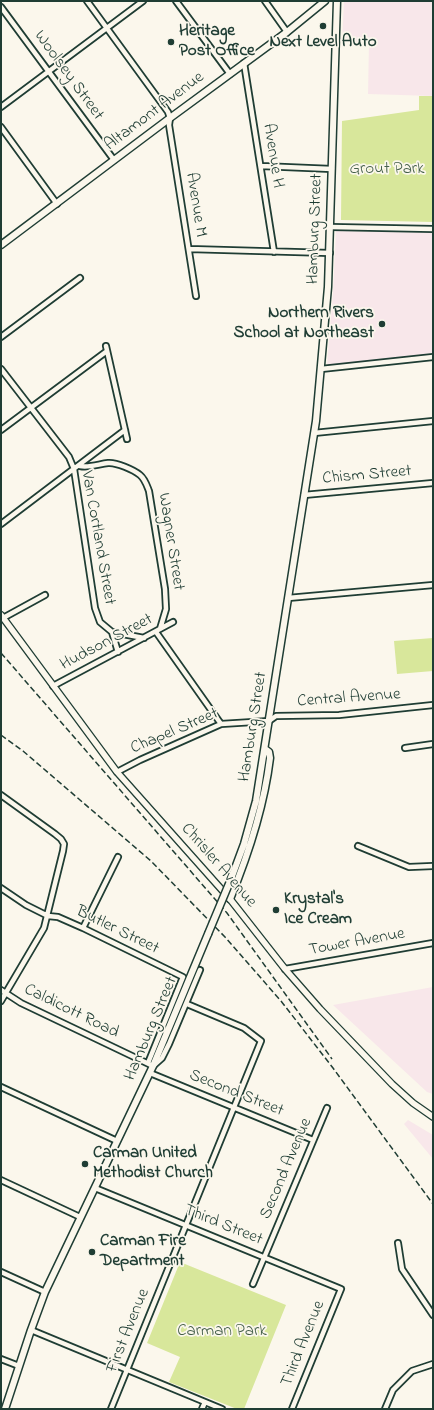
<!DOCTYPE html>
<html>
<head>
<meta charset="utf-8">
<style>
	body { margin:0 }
	#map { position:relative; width:434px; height:1410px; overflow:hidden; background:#fbf7ec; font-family:"Indie Flower",sans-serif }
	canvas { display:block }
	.frame { position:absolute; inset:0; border:2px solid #1f3d34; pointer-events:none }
</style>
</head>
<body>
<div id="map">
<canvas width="434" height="1410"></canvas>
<div class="frame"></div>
</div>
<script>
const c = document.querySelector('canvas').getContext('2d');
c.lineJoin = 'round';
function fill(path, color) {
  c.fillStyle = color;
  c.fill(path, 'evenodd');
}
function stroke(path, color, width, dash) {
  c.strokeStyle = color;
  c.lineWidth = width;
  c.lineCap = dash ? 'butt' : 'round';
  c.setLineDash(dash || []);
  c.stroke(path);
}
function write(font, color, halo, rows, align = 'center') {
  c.font = font + ' "Indie Flower",sans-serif';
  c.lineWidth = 3.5;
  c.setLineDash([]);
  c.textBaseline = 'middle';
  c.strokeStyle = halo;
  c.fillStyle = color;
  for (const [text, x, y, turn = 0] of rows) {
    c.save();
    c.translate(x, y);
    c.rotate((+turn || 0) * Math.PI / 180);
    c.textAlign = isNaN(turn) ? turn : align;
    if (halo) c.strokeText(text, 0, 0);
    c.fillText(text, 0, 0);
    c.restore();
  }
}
fill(new Path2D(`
	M344,1h89v95l-65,-2 1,-51 -27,-1z
	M336,231l97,2v120l-106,12 6,-71z
	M433,987v107l-6,-2 -94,-87z
	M408,1120l25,15v24l-29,-35z`), '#f8e7ea');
fill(new Path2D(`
	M419,96h14v126l-92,-2 1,-99 77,-11z
	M433,638v33l-36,3 -3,-33z
	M180,1262l106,43 -42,104h-7l-68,-27 11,-25 -33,-14z`), '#d8e79b');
const minor = new Path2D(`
	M87,1l81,111 2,6 -1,7 27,171
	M176,1l54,73
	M265,1l22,31
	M1,7l113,153
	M244,63l30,189
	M1,107l142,-106
	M1,127l56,77
	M261,166l71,3
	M331,227l102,2
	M189,249l141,4
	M1,337l79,-59
	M106,346l21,93
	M1,369l68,88 5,12 21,139 5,14 12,10 32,6
	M321,369l112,-12
	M1,430l106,-79
	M314,433l119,-12
	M80,466c9,2 19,-2 28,-3 8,-1 26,7 32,12 5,4 7,11 9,16l16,98 1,20 -6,20
	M304,495l129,-12
	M1,524l124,-94
	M288,598l145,-13
	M3,618l42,-23
	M112,632l6,20
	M156,632l65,92
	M53,686l120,-64
	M405,748l28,-4
	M117,772l23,-12 81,-36 48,-3 7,-5 63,-1 94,-10
	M1,795l54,39 6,5 3,5 -1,7 -19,77 -43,73
	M358,846l51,21 24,-1
	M1,888l25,17 22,11 10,1 25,11 100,49 -35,86
	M83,928l35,-71
	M285,969l148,-26
	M1,990l20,13 132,63 9,-8 7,-14 31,-74
	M150,1073l163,67
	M1,1087l116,54
	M1,1180l79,37
	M95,1188l246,101 -49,120
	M398,1243l4,26 31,46
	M1,1272l44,20
	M253,1284l74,-176
	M31,1330l191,79
	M1,1359l18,7
	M111,1409l150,-368 -17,-13 -57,-24
	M202,1409l3,-7
	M385,1409l8,-19 19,-19 21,-7`);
const tertiary = new Path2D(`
	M1,615l116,157 113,127 55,70 35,40 72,75 21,19 20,14`);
const secondary = new Path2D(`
	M1,245l169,-127 117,-86 38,-31
	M231,879l13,-35 12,-43 60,-380 12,-134 9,-286
	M230,899c19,-46 34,-92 40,-141l-1,-6 -4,-3
	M5,1409l26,-79 14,-38 108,-226 55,-132`);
stroke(minor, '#1f3d34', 8);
stroke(tertiary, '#1f3d34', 8);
stroke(secondary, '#1f3d34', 9);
stroke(minor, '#fbf7ec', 4.5);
stroke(tertiary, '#fbf7ec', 5.5);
stroke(secondary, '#fbf7ec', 6);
stroke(new Path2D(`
	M1,653l226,260 105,146
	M1,735l22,16 128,110 74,76 56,64 52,67 100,136`), '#1f3d34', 1.5, [6, 3]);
const secondaryBridge = new Path2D(`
	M208,934l23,-55`);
stroke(secondaryBridge, '#1f3d34', 9, []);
stroke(secondaryBridge, '#fbf7ec', 6);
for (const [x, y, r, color] of [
	[323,26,4,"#1f3d34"],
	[171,42,4,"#1f3d34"],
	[382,324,4,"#1f3d34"],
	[276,910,4,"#1f3d34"],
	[85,1164,4,"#1f3d34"],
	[92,1252,4,"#1f3d34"]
]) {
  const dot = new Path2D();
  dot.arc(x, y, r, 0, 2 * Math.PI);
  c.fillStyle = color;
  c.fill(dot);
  stroke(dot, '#fbf7ec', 1.5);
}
write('bold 17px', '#1f3d34', '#fbf7ec', [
	["Heritage",179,32],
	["Post Office",179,52],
	["Next Level Auto",323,43,"center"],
	["Northern Rivers",374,314,"right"],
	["School at Northeast",374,334,"right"],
	["Krystal's",284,900],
	["Ice Cream",284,920],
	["Carman United",93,1154],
	["Methodist Church",93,1174],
	["Carman Fire",100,1242],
	["Department",100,1262]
], 'left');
write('17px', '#1f3d34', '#fbf7ec', [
	["Woolsey Street",68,76,54],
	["Altamont Avenue",155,112,-37],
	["Avenue H",272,156,81],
	["Avenue M",195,205,81],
	["Hamburg Street",316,229,-88],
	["Chism Street",367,476,-5],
	["Van Cortland Street",97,538,80],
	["Wagner Street",170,542,81],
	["Hudson Street",107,643,-28],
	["Central Avenue",349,699,-4],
	["Hamburg Street",254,727,-81],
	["Chapel Street",175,732,-23],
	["Chrisler Avenue",218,866,49],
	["Butler Street",117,931,26],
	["Tower Avenue",357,943,-10],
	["Caldicott Road",71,1012,26],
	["Hamburg Street",152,1029,-67],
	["Second Street",236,1094,22],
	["Second Avenue",287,1169,-67],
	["Third Street",223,1226,22],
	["First Avenue",129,1331,-68],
	["Third Avenue",304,1344,-68]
]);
write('17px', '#445f49', '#fbf7ec', [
	["Grout Park",387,170],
	["Carman Park",222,1332]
]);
</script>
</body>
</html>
